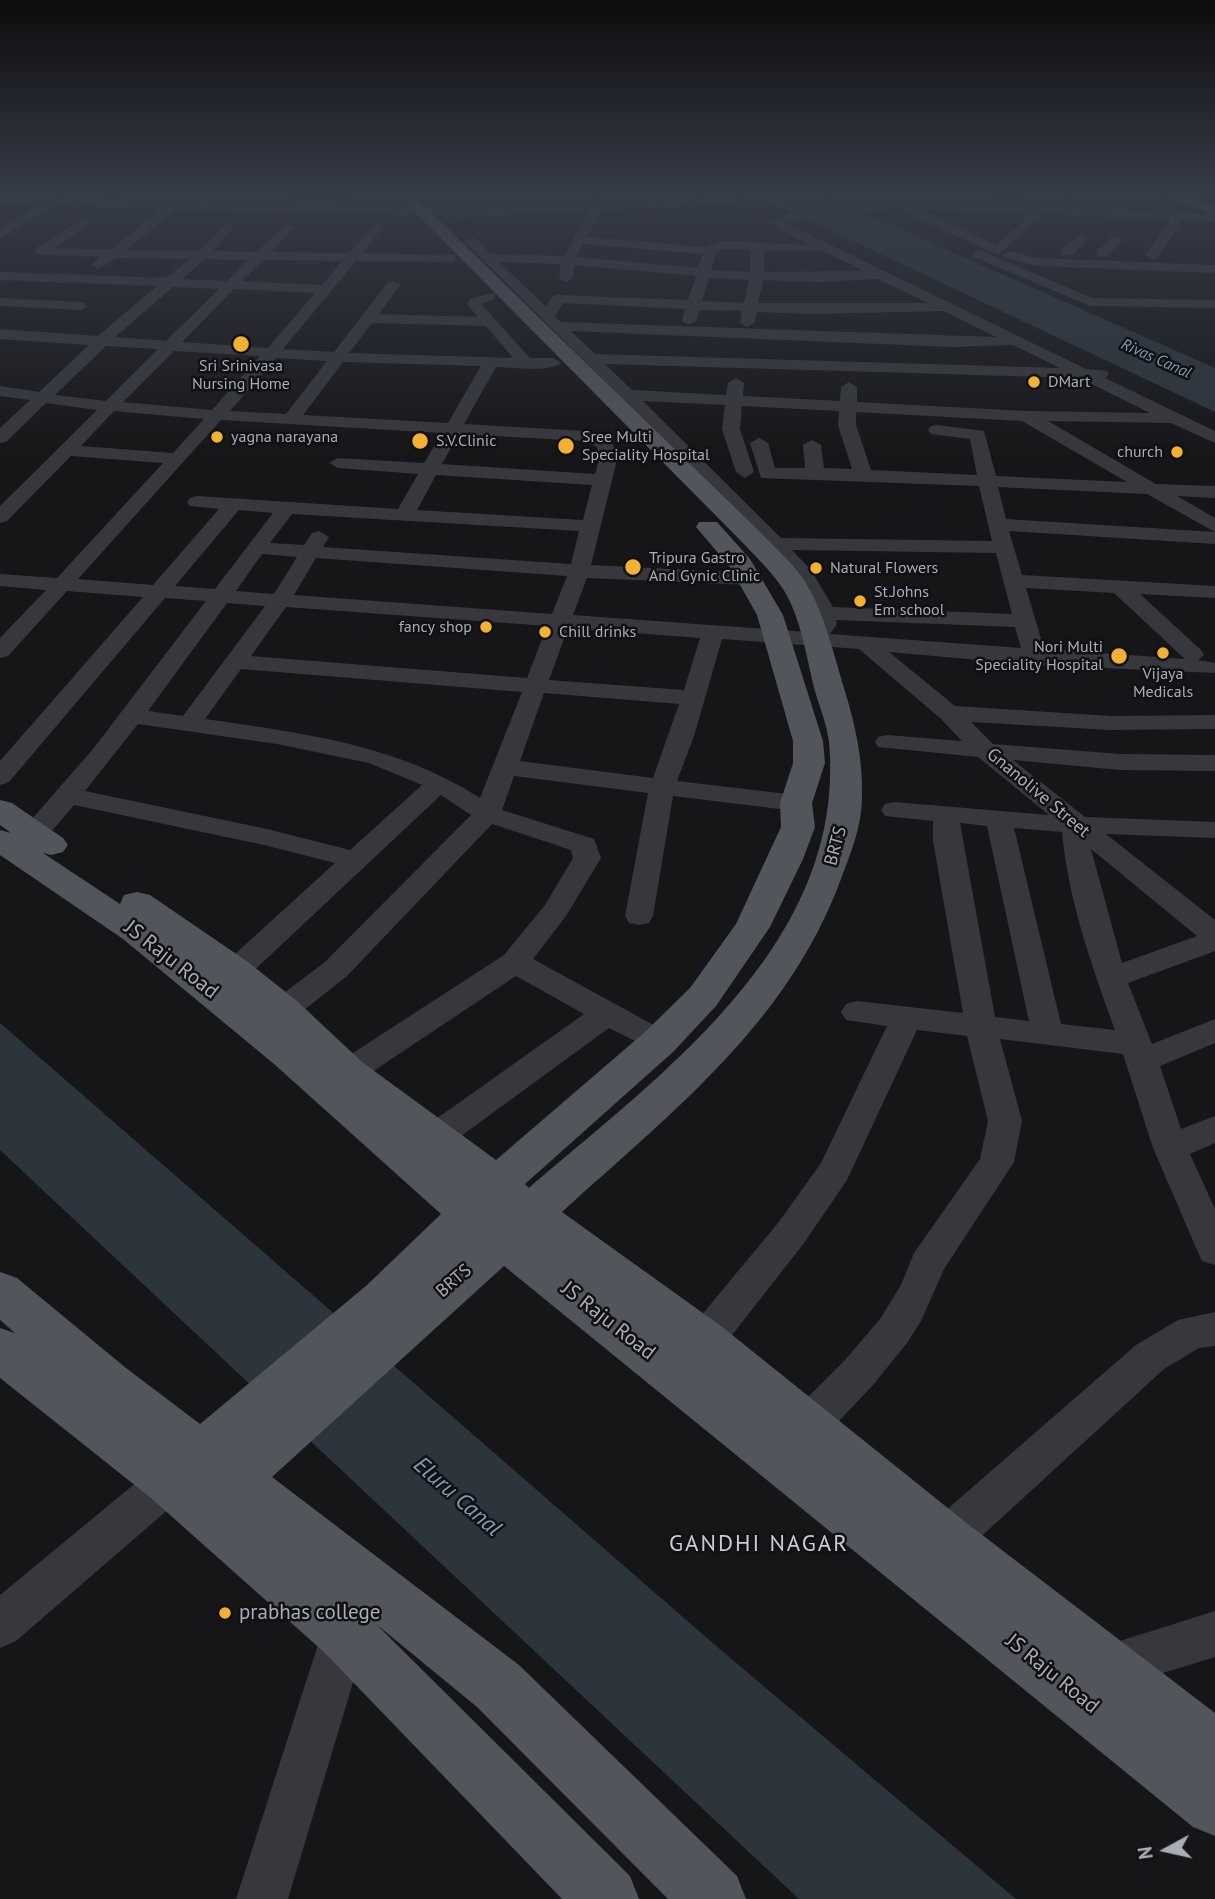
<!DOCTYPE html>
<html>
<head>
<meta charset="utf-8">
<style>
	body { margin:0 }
	#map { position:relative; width:1215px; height:1899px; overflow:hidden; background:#161618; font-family:"PT Sans",sans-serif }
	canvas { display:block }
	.north { position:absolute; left:1131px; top:1815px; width:70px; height:70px; -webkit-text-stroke:5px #111113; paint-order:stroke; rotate:262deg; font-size:19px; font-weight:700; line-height:28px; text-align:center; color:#a8adb8 }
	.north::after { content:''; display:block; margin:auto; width:24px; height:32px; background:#a8adb8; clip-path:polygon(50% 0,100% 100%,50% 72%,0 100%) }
</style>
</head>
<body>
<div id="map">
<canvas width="1215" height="1899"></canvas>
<div class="north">N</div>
</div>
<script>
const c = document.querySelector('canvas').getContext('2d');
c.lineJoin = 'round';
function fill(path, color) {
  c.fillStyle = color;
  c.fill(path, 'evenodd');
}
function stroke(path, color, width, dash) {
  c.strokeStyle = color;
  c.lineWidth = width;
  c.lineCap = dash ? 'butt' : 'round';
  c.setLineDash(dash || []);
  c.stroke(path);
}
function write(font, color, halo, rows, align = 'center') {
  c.font = font + ' "PT Sans",sans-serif';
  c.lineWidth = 5;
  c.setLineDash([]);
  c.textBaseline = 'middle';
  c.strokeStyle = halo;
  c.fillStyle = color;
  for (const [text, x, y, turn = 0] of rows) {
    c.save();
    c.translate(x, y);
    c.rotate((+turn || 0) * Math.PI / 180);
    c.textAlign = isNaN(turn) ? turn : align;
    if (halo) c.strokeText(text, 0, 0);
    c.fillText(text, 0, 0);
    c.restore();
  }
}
fill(new Path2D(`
	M276,194h73l8,9 -59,3 -2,-6 -14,-1z`), '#1e261f');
fill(new Path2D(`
	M754,194h66l395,174v44z
	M0,1023l715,622 301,254h-217l-799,-749z`), '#2c353c');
fill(new Path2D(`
	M598,194h12l-5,9 136,-6 2,3 -6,4 -136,6 -14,27 118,10 19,-6 85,4 -42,-23 10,-3 309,150 21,2 2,3 -4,4 110,53v12l-44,-20 -123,-2 108,63 59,2v12l-38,-2 38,22v14l-68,-38 -149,-7 8,32 209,13v12l-206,-13 13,44 193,11v12l-75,-4 61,56 3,5 -6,5 17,3v10l-180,-8 -146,-13 66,54 156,10 104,-1v14l-104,1 -140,-8 22,22 127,10 95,1v16l-95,-1 -107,-10 72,57 130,5v16l-109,-4 109,86v31l-87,32 24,61 63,-25v24l-55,23 21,63 34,-13v27l-25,11 25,55v56l-13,-4 -5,-11 -44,-102 -30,-94 -123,-15 22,82 -8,41 -70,107 -23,52 -14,22 -34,42 -52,55 -15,6 -15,-6 -6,-13 6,-13 54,-54 35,-41 21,-34 13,-32 66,-94 8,-38 -21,-85 -50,-6 -70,150 -43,63 -86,110 -14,5 -14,-5 -6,-12 6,-12 88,-106 43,-60 66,-137 -41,-6 -5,-8 5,-8 11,-3 106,12 -30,-172v-20l-48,-5 -4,-6 4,-6 9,-2 155,13 -71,-58 -100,-10 -3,-5 3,-5 9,-2 75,6 -22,-23 -81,-69 -137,-10 -28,97 -17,45 119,14 9,2 4,6 -4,6 -9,2 -123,-15 -20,120 -4,7 -10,2 -10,-2 -4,-7 23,-123 -134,-17 -12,34 92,29 7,19 -35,58 -33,43 137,75 5,8 -5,8 -11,3 -50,-25 -163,119 -12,4 -12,-4 -5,-9 5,-9 162,-115 -68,-38 -156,104 -12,4 -12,-4 -4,-8 4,-8 168,-109 41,-50 28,-47 -2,-8 -79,-26 -145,152 -53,42 -11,3 -11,-3 -5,-8 5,-8 53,-40 146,-147 -30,-20 -195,183 -11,3 -11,-3 -4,-7 4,-7 111,-101 -71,-18 -190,-40 -29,34h-20l-3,-6 3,-6 68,-78 113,-148 -41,-3 -156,184 -9,3v-24l143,-164 -76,-6 -59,65 -8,2v-20l46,-48 -46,-4v-12l57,4 106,-115 -92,-7 -64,65 -7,2v-17l97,-96 -51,-7 -40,39 -6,1v-15l30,-28 -30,-4v-10l39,6 50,-47 -89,-6v-10l98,7 59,-50 -157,-6v-8l166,6 24,-19 -74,-1 -17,11 -7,-4 8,-8 -64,-3v-6l47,-29 4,1v6l-32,22 55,2 51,-41 -108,-4 -53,34v-10l37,-24 -37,-1v-8l488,12 105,-5zM176,209l288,8 125,-6 -25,45 -73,-2 -16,-16 -11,3 234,233 97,103 16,30 4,16 -7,9 -235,-17 14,-37 164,7 10,-6 -10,-6 -160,-8 27,-109 -8,-17 -26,-8 -120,-7 32,-57c17,0 53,6 65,-4l-8,-5h-23l-49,-54 13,-5v-6l-24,6 -3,5 11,13 -99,-3 22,-30 -12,-3 -55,71 -51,-3 73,-88 94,1 5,-1v-6l-92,-2 21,-27 -6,-4 -29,31 -78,-1 23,-25 -6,-4 -32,29 -43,-1 21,-24 -6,-4 -30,28 -72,-1zM583,244l120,10 -5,14 -122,-11zM724,249l26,1v22l-39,-2 6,-19zM764,251h59l41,20 -100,1zM205,259l43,1 -21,21 -45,-2zM263,260l79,1 -20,24 -80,-4zM499,262l62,2 -2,14 7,4 7,-4 1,-13 122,11 -8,24 -130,-5 -5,1 -7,11zM709,278l40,2 -5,23 -42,-2zM878,279l50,24h-170l5,-23 51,2zM173,287l46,2 -53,52 -51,-4zM234,289l81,4 -47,55 -86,-6zM563,303l122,6 -3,12 7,4 7,-4 4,-11 42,1 -2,12 7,4 7,-4 3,-11 52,2 135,-3 52,26 -435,-15 -6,-6zM372,323l114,3 27,32 -164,-5zM571,331l381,16 61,-2 47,23 -465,-14zM106,346l52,3 -52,52 -51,-6zM174,351l86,5 -48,54 -89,-8zM276,358l51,3 -41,53 -56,-3zM343,362l138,4 -33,57 -145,-8zM605,364l475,14 70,35 -124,-2 -169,-9v-15l-8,-5 -8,5 -1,14 -97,-5 1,-13 -8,-5 -8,5 -2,12 -94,-5zM643,401l82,4 -3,24 14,43 9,6 9,-6 -14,-43 2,-23 97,5 -1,14 14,44 -28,-1 -3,-23 -9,-5 -9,5 2,23h-30l-7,-25 -9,-5 -9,5 11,35 218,8 13,55 -211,-3zM114,411l90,8 -31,34 -92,-7zM856,412l166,9 105,61 -131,-6 -12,-45 -47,-6 -6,1 -3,4 3,4 39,5 7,36 -106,-5 -15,-45zM221,420l221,13 -18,30 -86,-5 -9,5 9,5 80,6 -20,35 -201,-13 -7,2 -3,4 3,4 29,3 -66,76 -75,-6zM459,434l125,7 13,6 3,9 -5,18 -153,-10zM436,475l156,10 -9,35 -166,-10zM239,510l34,3 -58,76 -40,-3zM292,514l287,17 -8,33 -248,-17 6,-10 -10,-6 -7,2 -8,12 -34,-2zM792,550l204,3 16,61 -179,-7 -22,-37zM262,554l35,3 -23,37 -38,-3zM316,558l251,18 -15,38 -258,-19zM1026,588l88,5 71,66 -141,-10zM227,603l38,3 -82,110 -35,-5zM286,607l261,19 -20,52 -276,-22zM836,620l179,7 6,21 -191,-14 7,-10zM568,628l132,10 -16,52 -135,-10zM241,669l281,23 -42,106c-84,-54 -178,-65 -275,-79zM544,693l135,11 -26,74 -133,-17zM138,724l139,20 92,19 53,22 -72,65 -83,-21 -182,-38zM960,823l27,3 42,195 -34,-4zM1014,828l48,4c6,67 30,135 53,198l-54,-6zM1091,849l106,87 -75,27z
	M867,194h12l-1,7 152,5v6l-4,1 -109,-4 79,36 45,-39 174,8v8l-33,-2 -25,38 -5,1 -7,-4 25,-35 -126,-6 -46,41 -103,-47 -108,13 -6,-4 6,-4 79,-11z
	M994,194h77l1,1 -6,4 -66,-1z
	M1164,194h51v4l-46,1z
	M1081,234l6,4 -1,3 -14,14h-10v-6z
	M1112,237l11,3 -16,17h-10v-6z
	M979,250l113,48 123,2v8l-125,-2 -116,-49 -2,-3z
	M1010,251l26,7 179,7v8l-179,-7 -31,-8 -2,-3z
	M0,298l81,4 7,4 -7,4 -81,-4z
	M1215,1312v34l-16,2 -35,21 -203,186 -16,6 -16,-6 -6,-15 6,-15 207,-180 42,-25z
	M170,1461l15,6 6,14 -6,14 -169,146 -16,7v-53l155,-128z
	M347,1603l16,7 7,16 -82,273h-52l88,-273 7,-16z
	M1215,1611v46l-110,34 -17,-6 -6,-17 6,-17z`), '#37383d');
fill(new Path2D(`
	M397,194h15l348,338c15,16 34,32 46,51 19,32 27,69 38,105 11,36 19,70 18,109 0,29 -11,55 -21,82 -53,144 -169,233 -279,333l159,114 243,195 251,192v123l-22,-9 -689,-561 -232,211 247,188 218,211 9,23h-78l-191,-192 -101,-83 254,252 9,23h-77l-237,-246 -174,-155 -151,-120v-50l15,5 -15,-13v-48l17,6 109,90 74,56 167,-139 74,-71 -167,-150 -151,-125 -123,-84v-25l11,3 -11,-8v-25l12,3 51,35 5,7 -5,7 -12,3 -8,-2 77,51 4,-9 13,-3 13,3 98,67 49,39 65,61 134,98 149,-128 45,-44 46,-64 45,-97 -1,-24 13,-40v-22l-36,-126 -27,-48 -34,-40 3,-5h18l33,37 33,56 40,126 2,22 -13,40 3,24 -12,32 -33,68 -54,79 -43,46 -148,132 4,4c134,-115 318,-246 300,-446 -2,-17 -9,-34 -14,-51 -9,-34 -14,-76 -34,-105 -11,-16 -26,-30 -39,-44z
	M1160,194h20l35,12v9z`), '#53555c');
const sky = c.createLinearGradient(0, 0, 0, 460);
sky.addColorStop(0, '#0c0c0d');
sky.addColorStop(0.42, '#363c48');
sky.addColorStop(1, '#363c4800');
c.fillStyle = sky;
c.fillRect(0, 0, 1215, 460);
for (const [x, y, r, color] of [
	[241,344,9,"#f2b134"],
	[1034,382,7,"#f2b134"],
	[217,437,7,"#f2b134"],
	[420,441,9,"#f2b134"],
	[566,446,9,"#f2b134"],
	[1177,452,7,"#f2b134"],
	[633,567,9,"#f2b134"],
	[816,568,7,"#f2b134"],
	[860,601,7,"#f2b134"],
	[486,627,7,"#f2b134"],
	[545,632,7,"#f2b134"],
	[1163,653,7,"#f2b134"],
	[1119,656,9,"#f2b134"],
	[225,1613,7,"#f2b134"]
]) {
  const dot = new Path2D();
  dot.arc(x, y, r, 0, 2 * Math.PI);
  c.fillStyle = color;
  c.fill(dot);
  stroke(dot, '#111113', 2.5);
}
write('italic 16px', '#7f9bb3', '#111113', [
	["Rivas Canal",1156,359,24]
]);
write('16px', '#a8adb8', '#111113', [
	["Sri Srinivasa",241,366,"center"],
	["Nursing Home",241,384,"center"],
	["DMart",1048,382],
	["yagna narayana",231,437],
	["Sree Multi",582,437],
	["Speciality Hospital",582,455],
	["S.V.Clinic",436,441],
	["church",1163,452,"right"],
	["Tripura Gastro",649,558],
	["And Gynic Clinic",649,576],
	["Natural Flowers",830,568],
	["St.Johns",874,592],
	["Em school",874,610],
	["fancy shop",472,627,"right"],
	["Chill drinks",559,632],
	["Nori Multi",1103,647,"right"],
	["Speciality Hospital",1103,665,"right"],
	["Vijaya",1163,674,"center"],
	["Medicals",1163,692,"center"]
], 'left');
write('18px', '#a8adb8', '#111113', [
	["Gnanolive Street",1038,793,40],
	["BRTS",836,846,-75],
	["BRTS",454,1281,-41]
]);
write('21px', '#a8adb8', '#111113', [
	["JS Raju Road",171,960,38],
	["JS Raju Road",608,1321,38],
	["JS Raju Road",1052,1674,39]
]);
write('21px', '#a8adb8', '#111113', [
	["prabhas college",239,1613]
], 'left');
write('italic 23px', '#7f9bb3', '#111113', [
	["Eluru Canal",457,1497,41]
]);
c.letterSpacing = '2px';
write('23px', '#c9ccd4', '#111113', [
	["GANDHI NAGAR",759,1544]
]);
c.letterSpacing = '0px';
</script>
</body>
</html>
